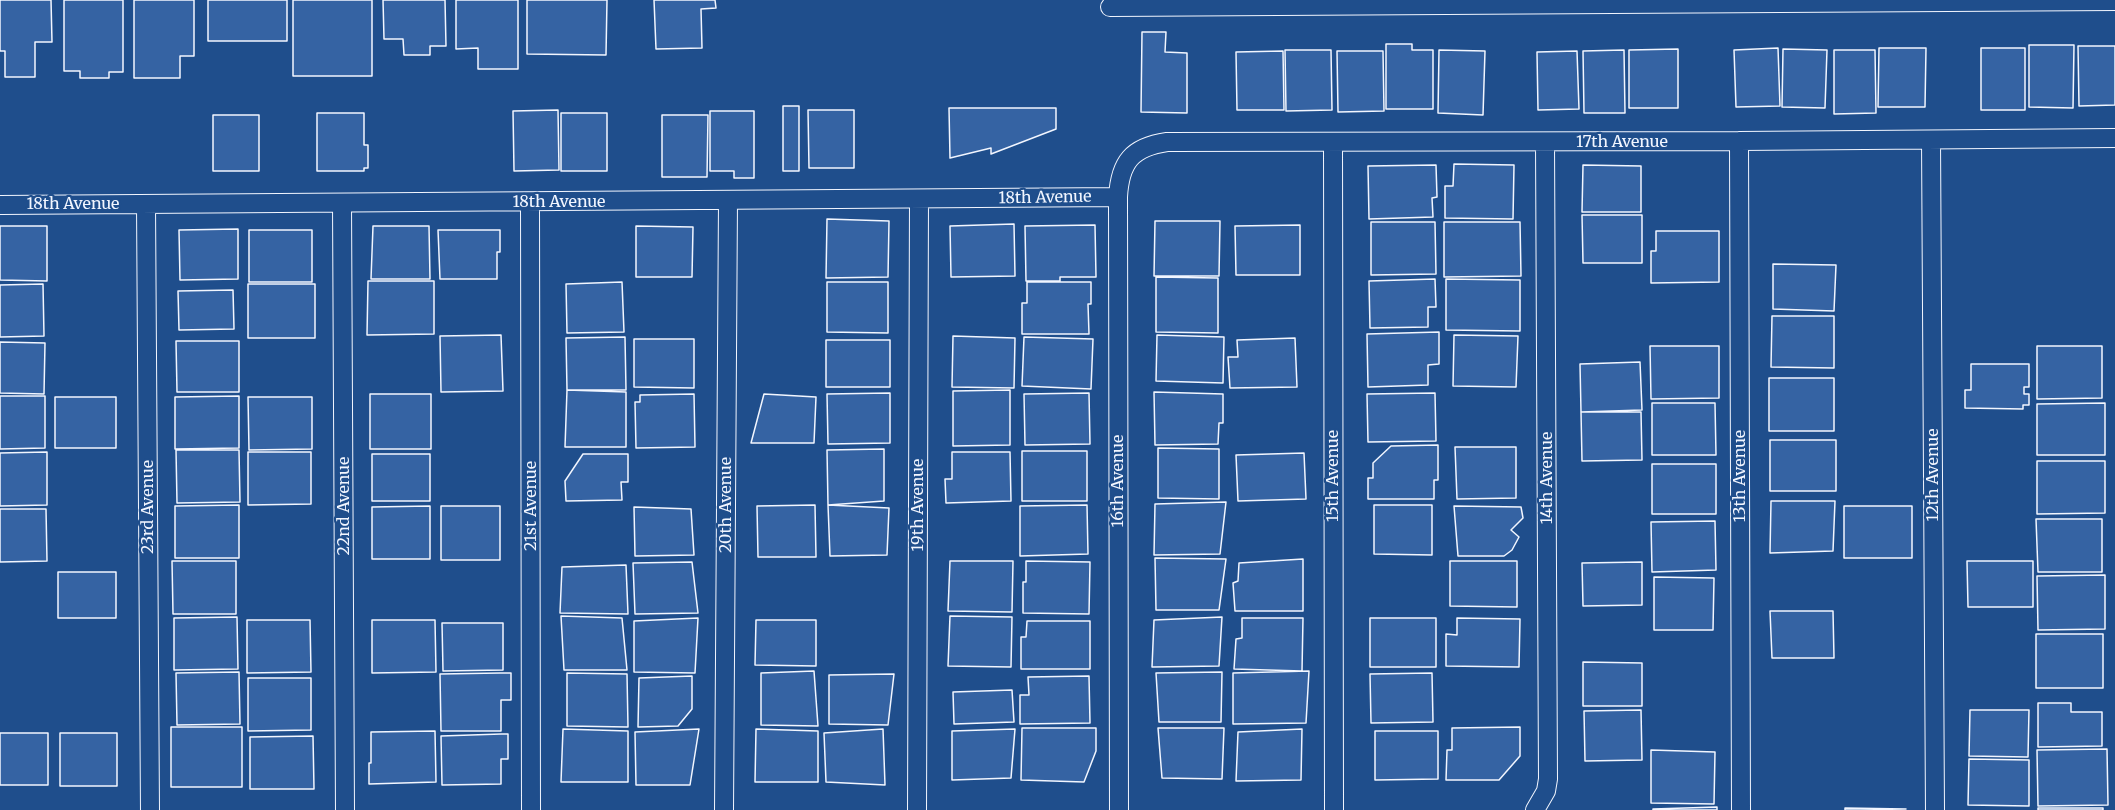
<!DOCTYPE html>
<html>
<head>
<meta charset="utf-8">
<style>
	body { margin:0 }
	canvas { display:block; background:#1f4e8c }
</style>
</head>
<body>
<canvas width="2115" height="810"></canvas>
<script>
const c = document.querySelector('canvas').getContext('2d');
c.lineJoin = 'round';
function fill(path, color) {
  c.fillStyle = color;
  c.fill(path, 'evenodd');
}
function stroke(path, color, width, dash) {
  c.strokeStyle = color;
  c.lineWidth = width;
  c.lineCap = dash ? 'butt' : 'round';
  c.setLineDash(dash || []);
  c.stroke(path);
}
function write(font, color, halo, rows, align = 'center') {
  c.font = font + ' Merriweather,serif';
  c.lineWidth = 4.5;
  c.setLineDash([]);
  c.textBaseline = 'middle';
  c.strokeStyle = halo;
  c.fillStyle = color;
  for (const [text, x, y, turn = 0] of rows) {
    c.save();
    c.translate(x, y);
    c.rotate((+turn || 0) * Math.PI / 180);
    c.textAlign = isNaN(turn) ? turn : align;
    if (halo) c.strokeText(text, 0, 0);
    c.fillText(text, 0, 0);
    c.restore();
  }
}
const building = new Path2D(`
	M0,0h51l1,42h-17v35h-30v-26h-5z
	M64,0h59v72h-14v6h-29v-7h-16z
	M134,0h60v56h-14v22h-46z
	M208,0h79v41h-79z
	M293,0h79v76h-79z
	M383,0h62l1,46h-16v9h-26l-1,-16h-19z
	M456,0h62v69h-40v-21l-22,1z
	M527,0h80l-1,55 -79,-1z
	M654,0h61l1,8 -15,1 1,39 -46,1z
	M1142,32h24l-1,20 22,1v60l-46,-1z
	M1386,44h26v6h21v59h-47z
	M2029,45h45l-1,63 -44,-1z
	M2078,46h37v59l-36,1z
	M1778,48l2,58 -44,1 -2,-57z
	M1879,48h47l-1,59h-47z
	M1981,48h44v62h-44z
	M1678,49v59h-49v-58z
	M1783,49l44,1 -2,58 -43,-1z
	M1285,50h46l1,60 -46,1z
	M1439,50l46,1 -2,64 -45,-2z
	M1624,50l1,63h-41l-1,-62z
	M1834,50h41l1,63 -42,1z
	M1283,51l1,59h-47l-1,-58z
	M1337,51h46l1,60 -46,1z
	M1577,51l2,58 -41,1 -1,-58z
	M783,106h16v65h-16z
	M949,108h107v21l-65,25v-6l-41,10z
	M558,110l1,60 -45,1 -1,-60z
	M808,110h46v58h-45z
	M710,111h44v67h-20v-7h-24z
	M317,113h47v32h4v23h-4v3h-47z
	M561,113h46v58h-46z
	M213,115h46v56h-46z
	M662,115h46l-1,62h-45z
	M1454,164l60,1 -1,54 -68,-1v-32h8z
	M1436,165l1,32 -5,1 1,19 -64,2 -1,-53z
	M1583,165l58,1v46h-59z
	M1582,215h60v48h-59z
	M827,219l62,2 -1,56 -62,1z
	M1155,221h65l-1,55h-65z
	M1371,222h64l1,52 -65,1z
	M1444,222h76l1,54 -77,1z
	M1014,224l1,52 -64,1 -1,-51z
	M1095,225l1,52h-36v4h-34l-1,-55z
	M1300,225v50h-64l-1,-49z
	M0,226h47v55l-47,-1z
	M373,226h56l1,53h-59z
	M636,226l57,1 -1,50h-56z
	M238,229v50l-58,1 -1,-50z
	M249,230h63v52h-63z
	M438,230h62v22h-3v27h-57z
	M1656,231h63v51l-68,1v-32h5z
	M1773,264l63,1 -2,46 -61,-2z
	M1156,277l62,1v55l-62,-1z
	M1435,279l1,28h-8v20l-58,1 -1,-47z
	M1446,279l74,1v51l-74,-1z
	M368,281h66v53l-67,1z
	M622,282l2,50 -57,1 -1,-49z
	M827,282h61v51l-61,-1z
	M1027,282h64v22h-3l1,30h-67v-31h5z
	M43,284l1,52 -44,1v-52z
	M248,284h67v54h-67z
	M233,290l1,39 -55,1 -1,-39z
	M1772,316h62v52l-63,-1z
	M1439,332v32l-11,1v20l-60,2 -1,-53z
	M501,335l2,56 -62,1 -1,-56z
	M1157,335l67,2 -1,46 -67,-2z
	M1454,335l64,1 -2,51 -63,-1z
	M953,336l62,2 -1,50 -62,-1z
	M625,337l1,53h-59l-1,-52z
	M1024,337l69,2 -2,50 -69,-3z
	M1295,338l2,49 -67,1 -2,-31h10l-1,-17z
	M634,339h60v49l-60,-1z
	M826,340h64v47h-64z
	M176,341h63v51h-62z
	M0,342l45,1 -1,51 -44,-1z
	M1650,346h69v52l-68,1z
	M2037,346h65v52l-65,1z
	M1640,362l2,48 -61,2 -1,-48z
	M1971,364h58v23h-5v7h5v11h-6v4l-58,-1v-18h6z
	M1769,378h65v53h-65z
	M567,390l59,2v55h-61z
	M1010,390v55l-57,1v-55z
	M1154,392l69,2v29h-4l-1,21 -63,1z
	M890,393v50l-62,1 -1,-50z
	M1089,393l1,51 -65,1 -1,-51z
	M1435,393l1,48 -68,1 -1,-48z
	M370,394h61v55h-61z
	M694,394l1,53 -59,1 -1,-46h5v-7z
	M764,394l52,3 -2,46h-63z
	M0,396h45v52l-45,1z
	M239,396v52l-64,1v-52z
	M55,397h61v51h-61z
	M248,397h64v52l-63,1z
	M1652,403h63l1,52h-64z
	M2105,403v52h-68v-51z
	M1581,412h60l1,48 -60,1z
	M1770,440h66v51h-66z
	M1438,445v35h-4v19h-66v-21h5v-15l18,-17z
	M1455,447h61v51l-59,1z
	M1158,448l61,1v50l-61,-1z
	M884,449v52l-56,4 -1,-55z
	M176,450h63l1,52 -63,1z
	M1022,451h65v50h-65z
	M47,452v53l-47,1v-53z
	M248,452h63v52l-63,1z
	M952,452h58l1,49 -65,2 -1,-24h7z
	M1304,453l2,46 -68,2 -2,-46z
	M372,454h58v47h-58z
	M583,454h45v28h-7l1,18 -56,1 -1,-20z
	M2037,461h68v52l-68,1z
	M1652,464h64v50h-64z
	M1771,501h64l-2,50 -63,2z
	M1226,502l-6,52 -66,1 1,-51z
	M239,505v53h-64v-52z
	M815,505l1,52h-58l-1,-51z
	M828,505l61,3 -2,47 -57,1z
	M1087,505l1,49 -68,2v-50z
	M1374,505h58v50l-58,-1z
	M430,506v53h-58v-52z
	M441,506h59v54h-59z
	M1454,506l67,1 2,11 -12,12 8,7 -7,13 -8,6h-46z
	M1844,506h68v52h-68z
	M634,507l57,2 3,46 -59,1z
	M0,509h46l1,52 -47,1z
	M2036,519h66v53h-64z
	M1715,521l1,49 -64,2 -1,-50z
	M1155,558l71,1 -7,51h-63z
	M1303,559v52h-68l-2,-28 5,-2 1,-18z
	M172,561h64v53h-63z
	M950,561h63l-1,51 -64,-1z
	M1026,561l64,1 -1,52 -66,-1v-31h3z
	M1450,561h67v46l-67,-1z
	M1967,561h66v46h-65z
	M692,562l6,51 -63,1 -2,-51z
	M1642,562v43l-59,1 -1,-43z
	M626,565l2,49 -68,-1 2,-46z
	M58,572h58v46h-58z
	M2105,575v54l-67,1 -1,-54z
	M1654,577l60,1 -1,52h-59z
	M1770,611h63l1,47h-62z
	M561,616l61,2 5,52h-63z
	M950,616l62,1 -1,50 -63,-1z
	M237,617l1,52 -64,1v-52z
	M1222,617l-3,49 -67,1 2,-47z
	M698,618l-3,55 -61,-1v-51z
	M1242,618h61l-1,53 -68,-2 2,-30 6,-1z
	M1370,618h66v49h-66z
	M1457,618l63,1 -1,48 -73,-1v-32l11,1z
	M247,620h63l1,52 -64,1z
	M372,620h63l1,52 -64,1z
	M756,620h60v46l-61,-1z
	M1027,621h63v48h-69v-32h5z
	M442,623h61v47l-60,1z
	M2036,634h67v54h-67z
	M1583,662l59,1v43h-59z
	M814,671l4,55 -57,-1v-52z
	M1309,671l-3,52 -73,1v-51z
	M239,672l1,52 -63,1 -1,-52z
	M1222,672l-1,50h-62l-3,-49z
	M500,673h11v27h-10v31h-60l-1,-57z
	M567,673l60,1 1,53 -61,-1z
	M1432,673l1,49 -62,1 -1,-49z
	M894,674l-6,51 -59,-1v-49z
	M692,676v33l-14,17 -40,1 1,-49z
	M1089,676l1,47 -70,1v-29h9l-1,-18z
	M248,678h63v52l-63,1z
	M1012,690l2,32 -60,2 -1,-32z
	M2038,703h33v9h31v34l-64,1z
	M1641,710l1,50 -57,1 -1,-50z
	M1970,710h59l-1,47 -59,-1z
	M171,727h71v60h-71z
	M1520,727v29l-21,24h-53l1,-30h5v-22z
	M1022,728h74v23l-12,31 -63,-2z
	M1158,728h66l-2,51 -60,-1z
	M563,729l65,2v51h-67z
	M699,729l-9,56h-54l-1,-53z
	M756,729l62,2v51h-63z
	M883,729l2,56 -59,-3 -2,-49z
	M1015,729l-4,49 -59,2v-49z
	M1302,729l-1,51 -65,1 2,-49z
	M435,731l1,51 -67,2v-21h2v-31z
	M1375,731h63v48l-63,1z
	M0,733h48v52h-48z
	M60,733h57v53h-57z
	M501,734h7v25h-7v25l-59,1 -1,-49z
	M313,736l1,53h-64v-52z
	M2107,749l1,56 -70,1 -1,-56z
	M1651,750l64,2 -1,52 -63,-1z
	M1969,759l60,1v46l-61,-1z
	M1717,807v3h-64v-1z
	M1845,808l61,1 -61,1z
	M2038,808h65v2h-65z`);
fill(building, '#3563a3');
stroke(building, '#f2f6ff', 1.5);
const service = new Path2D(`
	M1110,7l1005,-6
	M1931,140l4,670
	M1739,141l2,669
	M1333,142l1,668
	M530,202l1,608
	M342,203l3,607
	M146,204l4,606
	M0,205l1118,-8
	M724,810l4,-609
	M917,810l2,-610
	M1119,810l-1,-613c2,-35 14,-50 49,-55l572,-1 376,-3
	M1535,810l11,-19 2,-12 -3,-637`);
stroke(service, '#f2f6ff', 20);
stroke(service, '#1f4e8c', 18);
write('16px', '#f2f6ff', '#1f4e8c', [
	["17th Avenue",1622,142],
	["18th Avenue",1045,198,-1],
	["18th Avenue",559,202],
	["18th Avenue",73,204],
	["12th Avenue",1933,475,-90],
	["15th Avenue",1333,476,-90],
	["13th Avenue",1740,476,-90],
	["14th Avenue",1547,478,-90],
	["16th Avenue",1118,481,-90],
	["20th Avenue",726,505,-90],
	["19th Avenue",918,505,-90],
	["22nd Avenue",344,506,-90],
	["21st Avenue",531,506,-90],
	["23rd Avenue",148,507,-90]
]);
</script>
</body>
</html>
